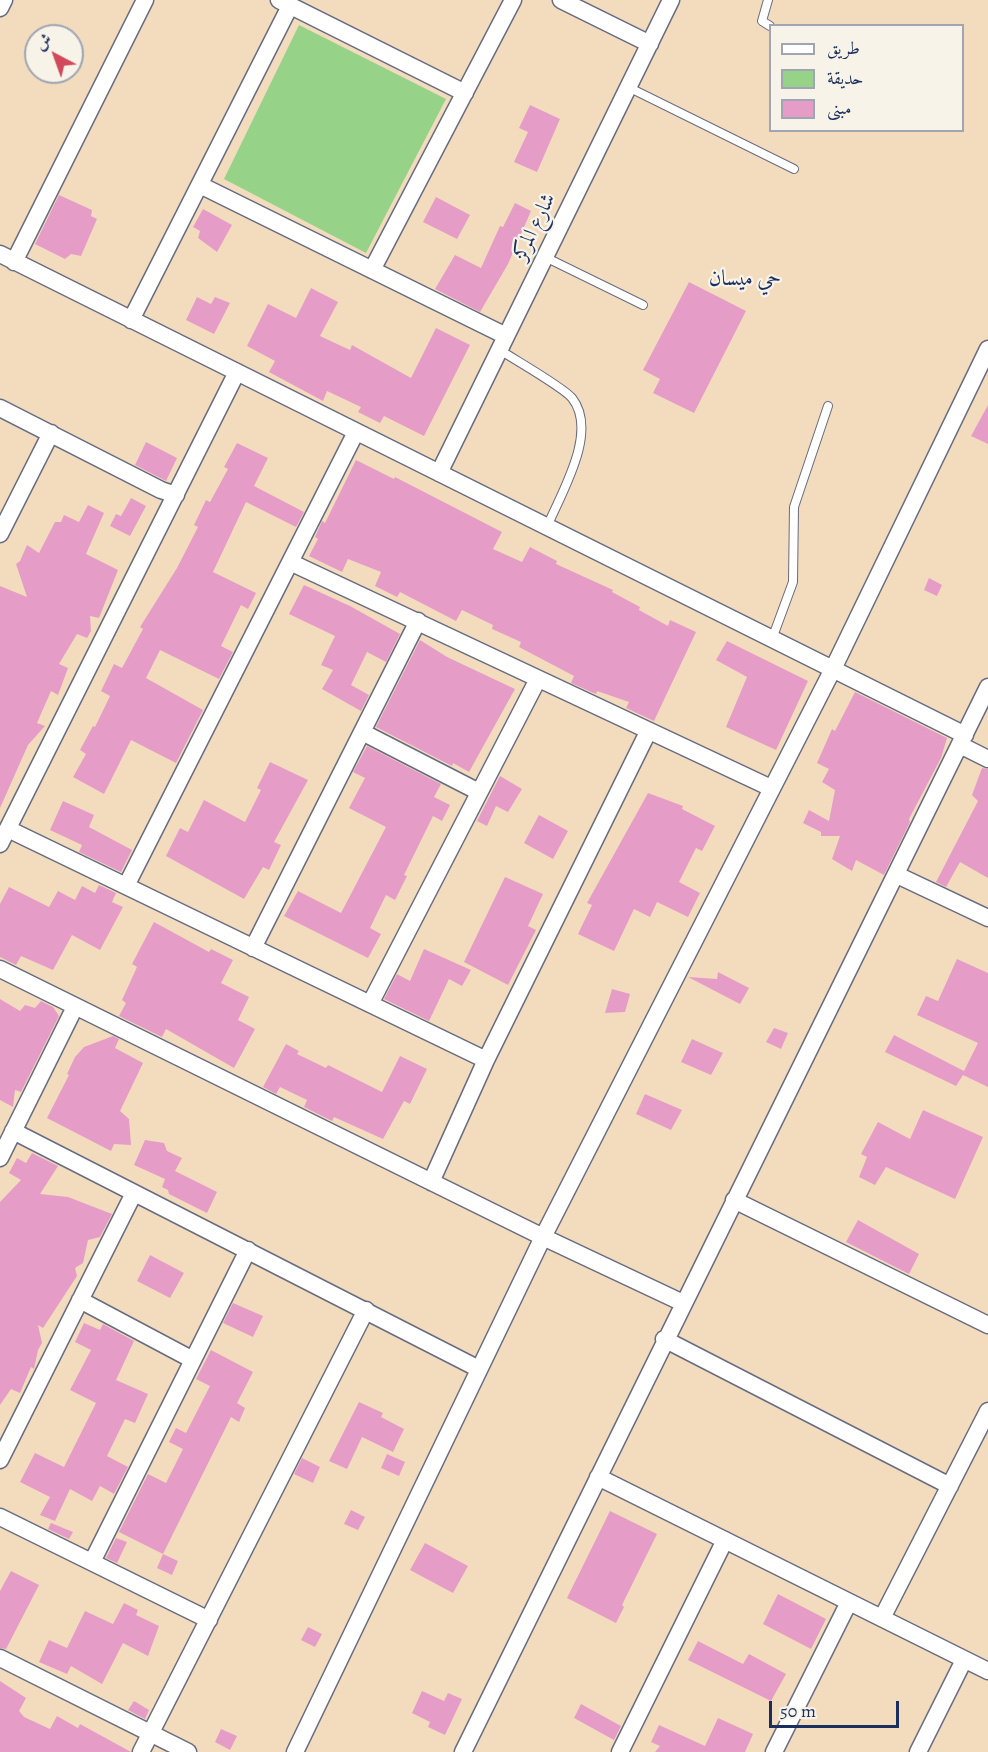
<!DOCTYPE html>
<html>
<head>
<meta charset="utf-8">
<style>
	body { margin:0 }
	#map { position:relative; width:988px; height:1752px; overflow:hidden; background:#f3dcbe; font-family:Alegreya,Amiri,serif }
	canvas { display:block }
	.legend { position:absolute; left:769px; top:24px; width:195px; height:108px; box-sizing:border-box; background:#f7f3e8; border:2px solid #9fa5b1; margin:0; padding:8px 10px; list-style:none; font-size:18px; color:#1b2f5e }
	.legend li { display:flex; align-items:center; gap:12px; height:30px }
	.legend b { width:30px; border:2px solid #9fa5b1 }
	.north { position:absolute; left:24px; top:24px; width:60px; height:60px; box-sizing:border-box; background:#f7f3e8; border:2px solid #9fa5b1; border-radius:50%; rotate:319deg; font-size:16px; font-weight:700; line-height:24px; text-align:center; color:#1b2f5e }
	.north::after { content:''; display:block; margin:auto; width:21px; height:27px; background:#d1495b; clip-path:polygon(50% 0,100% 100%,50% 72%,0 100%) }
	.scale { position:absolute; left:769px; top:1701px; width:130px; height:27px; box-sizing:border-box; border:3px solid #1b2f5e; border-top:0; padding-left:8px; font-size:18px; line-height:21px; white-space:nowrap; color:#1b2f5e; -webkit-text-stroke:4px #f7f3e8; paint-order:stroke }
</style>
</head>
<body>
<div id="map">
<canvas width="988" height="1752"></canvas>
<ul class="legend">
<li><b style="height:8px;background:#fff"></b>طريق</li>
<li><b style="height:16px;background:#96d388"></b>حديقة</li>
<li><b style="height:16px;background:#e59dc7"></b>مبنى</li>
</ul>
<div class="north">ش</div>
<div class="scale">50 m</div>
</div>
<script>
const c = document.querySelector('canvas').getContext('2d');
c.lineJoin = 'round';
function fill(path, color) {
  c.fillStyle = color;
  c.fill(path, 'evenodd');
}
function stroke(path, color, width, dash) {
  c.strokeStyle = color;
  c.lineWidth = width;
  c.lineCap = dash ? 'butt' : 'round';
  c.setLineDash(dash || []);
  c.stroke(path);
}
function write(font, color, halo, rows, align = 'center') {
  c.font = font + ' Alegreya,Amiri,serif';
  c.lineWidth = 4.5;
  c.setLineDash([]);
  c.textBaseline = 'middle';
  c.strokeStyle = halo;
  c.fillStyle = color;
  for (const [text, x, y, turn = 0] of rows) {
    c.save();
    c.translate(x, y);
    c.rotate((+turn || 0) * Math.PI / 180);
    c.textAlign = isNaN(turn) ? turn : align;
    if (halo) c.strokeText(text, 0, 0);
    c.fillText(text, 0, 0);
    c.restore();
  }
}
fill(new Path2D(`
	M299,25l147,74 -80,154 -142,-74z`), '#96d388');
fill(new Path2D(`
	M530,105l30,14 -23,53 -23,-10 14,-30 -9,-4z
	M59,195l33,15 -1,6 6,3 -16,37 -10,-2 -6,5 -30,-15z
	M436,197l34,18 -13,24 -34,-17z
	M515,203l16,8 -23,53 -28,48 -45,-23 20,-34 26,13 19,-42 3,1z
	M203,209l29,16 -15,27 -19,-14 2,-7 -7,-4z
	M689,282l57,29 -52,102 -41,-20 7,-14 -17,-9z
	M311,288l27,14 -18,34 30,14 2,-5 59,33 25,-50 34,17 -46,91 -40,-20 -4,7 -22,-11 3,-5 -34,-16 -4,10 -54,-29 6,-11 -28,-15 21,-42 28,14z
	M197,297l14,7 4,-7 15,6 -16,31 -28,-14z
	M988,405v39l-17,-8z
	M146,442l31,16 -11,23 -31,-16z
	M237,443l31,15 -14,28 50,26 -8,15 -50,-25 -33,70 43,21 -8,16 -7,-4 -20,41 12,6 -14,27 -59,-29 -14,28 57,32 -27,53 -45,-23 -27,54 -31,-17 13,-23 -6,-4 13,-24 2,1 15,-31 -9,-5 13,-27 8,4 21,-39 -3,-2 37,-59 21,-41 -4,-2 12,-25 4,2 18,-33 -4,-2z
	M356,460l38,19 1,-2 107,55 -9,17 29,13 8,-15 27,14 -1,3 57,26 -1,2 28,15 -1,3 29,16 2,-6 26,12 -42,89 -28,-13 3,-6 -32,-11 -1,3 -25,-11 3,-7 -55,-29 2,-5 -29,-13 1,-4 -31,-15 -6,11 -56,-29 -3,5 -22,-11 6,-14 -33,-13 -6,13 -33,-16 9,-17 -3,-2 7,-16 3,2z
	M131,498l15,8 -16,30 -20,-10 6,-12 5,2z
	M88,505l16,8 -18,41 32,16 -19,48 -9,-2 1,15 -4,7 -10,-4 -18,30 9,4 -10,27 -7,-4 -14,32 8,3 -17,19 -28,63v-222l27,11 -11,-33 4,-3 7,-16 12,8 16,-31h6l3,-7 15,7z
	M929,578l13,7 -5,11 -13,-6z
	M304,585l46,21 50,28 -14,28 -19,-10 -16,33 18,10 -8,16 -39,-22 11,-19 -12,-5 14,-29 -46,-22z
	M420,640l27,17 68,32 -46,83 -16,-9 -1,3 -76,-39z
	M727,641l81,40 -32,69 -50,-23 21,-50 -31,-17z
	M855,692l92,46 -6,20 -32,61 1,3 -26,53 -28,-15 -4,11 -20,-12 8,-23h-19v-4l-18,-9 6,-13 20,11 6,-31 -13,-8 7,-13 -12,-6 15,-34 3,2z
	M367,746l74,38 -7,13 16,8 -8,16 -9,-5 -29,59 3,1 -12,24 -9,-5 -16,33 11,6 -13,24 -84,-42 14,-25 43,22 45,-86 -37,-19 16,-30 -12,-6z
	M270,762l38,18 -34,62 7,3 -12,25 -6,-3 -19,32 -78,-43 14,-28 8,4 16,-32 41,22 16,-32 -4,-2z
	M982,768l6,1v109l-28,-16 -14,25 -10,-5 42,-81 -6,-6z
	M500,776l22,13 -14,23 -12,-6 -9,20 -10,-5z
	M648,793l35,13 -1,3 33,17 -13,25 -6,-3 -17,34 21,11 -12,24 -31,-15 -7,15 -16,-8 -20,42 -36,-17 14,-29 -5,-2z
	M63,801l31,14 -5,12 43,23 -11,22 -42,-20 3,-7 -32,-15z
	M539,815l29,16 -15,28 -29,-16z
	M505,877l38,17 -15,32 8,4 -28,55 -44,-23z
	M99,885l17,8 -4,9 11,5 -23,43 -28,-15 -19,35 -32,-14 -5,9 -16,-8v-53l9,-17 40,20 9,-16 17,9 7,-14 13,7z
	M154,922l55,30 2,-3 22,11 -12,23 28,14 -11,23 17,9 -21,39 -68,-39 -4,8 -43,-21 7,-13 -4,-3 15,-33 -5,-3z
	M424,949l47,21 -9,16 -13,-7 -20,42 -45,-22 13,-25 13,7z
	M957,959l31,14v114l-25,-12 -7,11 -71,-34 9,-17 70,36 14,-28 -61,-28 9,-19 12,5z
	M718,972l31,16 -9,16 -52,-27 29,2z
	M612,989l18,5 -5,18 -20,1z
	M0,999l20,12 5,-6 10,3 6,-7 12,6 6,9 -38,76 -6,-2 -2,17 -13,-7z
	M774,1028l14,5 -7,16 -15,-7z
	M113,1036l6,3 -4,9 28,15 -23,48 9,8 2,26 -17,-1 -3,7 -64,-33 22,-43 -2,-1 8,-17 9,-10z
	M692,1039l31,14 -12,22 -30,-13z
	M286,1044l13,7 -2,3 29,14 2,-3 54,27 18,-36 27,13 -17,35 -6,-3 -21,38 -49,-22 -2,4 -28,-14 3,-7 -27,-13 -4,7 -13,-7z
	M645,1094l37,16 -11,20 -35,-16z
	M923,1110l60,27 -28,62 -69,-32 -11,18 -16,-8 8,-20 -6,-3 17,-32 32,17z
	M145,1140l19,3 3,8 15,7 -7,13 42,21 -10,21 -38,-19 -1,-4 -6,-3 3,-8 -31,-14z
	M32,1153l26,13 -18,28 28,3 44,17 -12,23 -12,3 -5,23 -8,5 2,8 -34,52 -5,-3 4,18 -4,7 -4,19 -3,-2 -11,26 -9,-4 -11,16v-203l21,-22 -12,-7 8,-15 9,5z
	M858,1220l61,34 -10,20 -63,-32z
	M150,1255l34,18 -14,25 -33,-17z
	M233,1303l30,13 -10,21 -30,-14z
	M84,1323l16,7 3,-6 31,17 -18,39 32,14 -13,29 -10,-4 -18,37 21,11 -14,27 -14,-8 -8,15 -22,-12 -15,32 -15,-6 10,-18 -30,-15 15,-29 29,14 32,-64 -26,-13 21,-40 -16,-8z
	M211,1350l42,22 -16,31 8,5 -6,14 -8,-5 -68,137 -44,-22 29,-58 18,9 17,-34 -14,-7 7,-14 10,5 24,-47 -14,-7z
	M359,1402l24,11 -2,4 23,12 -11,23 -31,-15 -15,32 -18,-8z
	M387,1454l18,8 -6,14 -18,-8z
	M302,1458l18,9 -7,16 -19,-9z
	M351,1510l14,7 -7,13 -14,-6z
	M610,1511l47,23 -35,71 2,2 -8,16 -49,-25z
	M51,1523l22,9 -4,7 -21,-10z
	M116,1538l11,4 -10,21 -11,-5z
	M425,1543l43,23 -15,27 -43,-23z
	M163,1554l15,7 -6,14 -15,-7z
	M11,1571l28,14 -33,64 -6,-1v-57z
	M778,1594l48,25 -15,30 -48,-25z
	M124,1603l14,7 -2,5 23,11 -11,30 -25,-13 -21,41 -31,-18 -4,8 -28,-12 10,-22 18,8 18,-37 28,13z
	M308,1627l14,7 -7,13 -14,-7z
	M698,1641l45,23 6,-10 37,20 -15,27 -83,-41z
	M0,1681l26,17 -7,13 5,6 26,12 7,-13 21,12 2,-4 51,28h-131z
	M422,1691l22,10 4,-8 14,6 -17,36 -17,-8 2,-5 -18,-9z
	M134,1701l15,9 -4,9 -17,-9z
	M581,1704l40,22 -7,14 -40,-22z
	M718,1718l35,16 -8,18h-90l5,-6 -9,-4 8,-17 46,21z
	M221,1729l16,7 -7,14 -15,-8z`), '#e59dc7');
const lane = new Path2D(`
	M768,0l-6,21 8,5
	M628,87l166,82
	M545,257l98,48
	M500,350c15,10 63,37 72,48 27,34 -11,95 -25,129
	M772,639l21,-57 1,-75 34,-101`);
const street = new Path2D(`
	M279,0l186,93
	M561,0l89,44
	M0,8l4,-8
	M200,185l306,151
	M0,254l965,481
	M14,262l131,-262
	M372,270l141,-270
	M131,320l159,-314
	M0,408l161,82 15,5
	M439,473l232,-473
	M0,534l51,-101
	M292,563l479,225
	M362,732l117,60
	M960,745l28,14
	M8,829l478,231
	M0,844l237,-472
	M897,875l91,43
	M126,886l230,-454
	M253,948l165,-327
	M0,969l543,268 140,66
	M370,1004l168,-325
	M13,1131l466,238
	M0,1158l75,-151
	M431,1182l55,-122 162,-328
	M734,1200l254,125
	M80,1300l113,60
	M664,1339l286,147
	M0,1460l134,-267
	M598,1477l390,194
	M0,1517l209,103
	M92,1562l156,-312
	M882,1618l106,-207
	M0,1658l188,94
	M141,1752l225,-442
	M295,1752l248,-515 290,-568 155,-320
	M463,1752l525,-1065
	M620,1752l105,-212
	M774,1752l75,-150
	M918,1752l46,-92`);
stroke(lane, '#676c80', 10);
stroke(street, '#676c80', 19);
stroke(lane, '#fff', 8);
stroke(street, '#fff', 16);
write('21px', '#1b2f5e', '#f7f3e8', [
	["شارع المركز",535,227,-64]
]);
write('22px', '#1b2f5e', '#f7f3e8', [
	["حي ميسان",745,280]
]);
</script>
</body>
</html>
